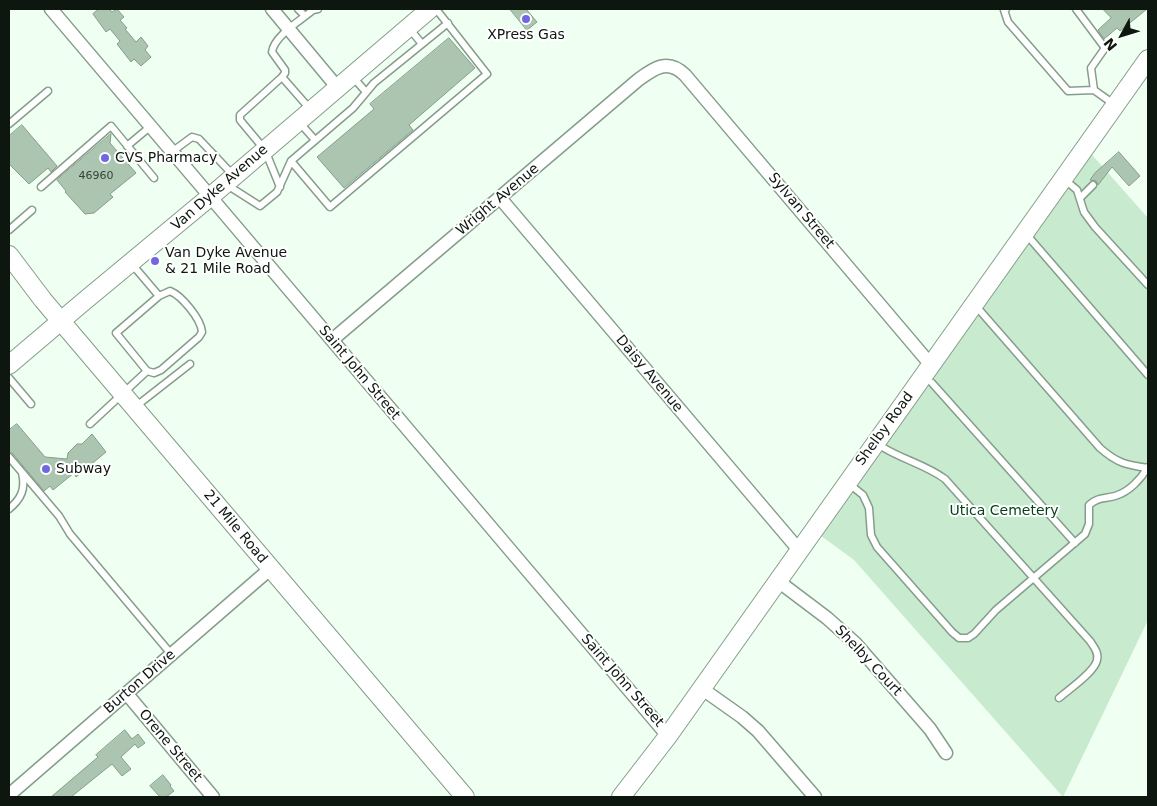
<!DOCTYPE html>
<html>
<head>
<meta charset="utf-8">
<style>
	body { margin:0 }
	#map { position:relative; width:1157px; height:806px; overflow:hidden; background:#effff2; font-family:"DejaVu Sans",sans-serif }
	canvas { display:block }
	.frame { position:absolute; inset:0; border:10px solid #0d160f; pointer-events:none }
	.north { position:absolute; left:1097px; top:10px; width:50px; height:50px; -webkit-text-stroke:4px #fff; paint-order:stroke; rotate:231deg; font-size:14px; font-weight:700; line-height:20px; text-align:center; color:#0d160f }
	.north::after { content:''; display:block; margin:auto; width:18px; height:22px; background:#0d160f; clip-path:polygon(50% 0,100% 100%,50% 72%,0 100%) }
</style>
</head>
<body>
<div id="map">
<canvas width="1157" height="806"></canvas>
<div class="frame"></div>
<div class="north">N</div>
</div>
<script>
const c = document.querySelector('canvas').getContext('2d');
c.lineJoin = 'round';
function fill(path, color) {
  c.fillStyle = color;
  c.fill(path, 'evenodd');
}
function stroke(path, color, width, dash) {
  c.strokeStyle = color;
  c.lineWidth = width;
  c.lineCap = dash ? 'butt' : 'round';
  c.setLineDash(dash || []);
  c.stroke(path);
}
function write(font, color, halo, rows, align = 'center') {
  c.font = font + ' "DejaVu Sans",sans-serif';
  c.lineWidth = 4;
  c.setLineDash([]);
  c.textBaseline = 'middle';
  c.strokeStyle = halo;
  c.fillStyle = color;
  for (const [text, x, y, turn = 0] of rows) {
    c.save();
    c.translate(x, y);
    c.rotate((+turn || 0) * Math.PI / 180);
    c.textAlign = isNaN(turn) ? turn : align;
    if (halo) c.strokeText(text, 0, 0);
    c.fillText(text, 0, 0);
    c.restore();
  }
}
fill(new Path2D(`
	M1086,148l62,70v402l-85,177 -209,-237 -41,-30z`), '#c8ebcf');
const building = new Path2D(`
	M99,9h10l3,3 5,-3 7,8 -4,3 7,8 -2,1 11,13 5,-5 7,9 -3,4 6,7 -10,9 -7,-7 -3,3 -14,-18 3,-3 -10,-12 -4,3 -13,-18z
	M510,9h16l11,13 -10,8z
	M1103,9h44l-27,22 -3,-3 -13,11 -6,-9 13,-12z
	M449,38l26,30 -66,57 4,5 -69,58 -27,-31 57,-48 -4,-5z
	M22,125l35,41 -6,6 -3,-4 -19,16 -20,-20v-28z
	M111,134l-1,9 26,30 -26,21 3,3 -19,16 -9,1 -20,-22 1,-1 -9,-11z
	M1119,152l21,24 -11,10 -17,-19 -14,18 -2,-4 -6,-1 5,-7z
	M17,424l28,33 22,2 1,-6 9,-9h5l10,-10 14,18 -30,25 -2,-4 -21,17 -3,-4 -6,5 -31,-37 -4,-2v-22z
	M125,730l7,9 6,-5 7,9 -7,5 -3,-4 -14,13 10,12 -9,7 -10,-12 -41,33h-20l47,-40 -2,-2z
	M163,775l8,10 -1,1 4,5 -8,6h-6l-10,-11z`);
fill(building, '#acc5b1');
stroke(building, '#859d8a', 1);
const lane = new Path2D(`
	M298,9l7,7
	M436,9l51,65 -157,133 -39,-46 62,-53 21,-25 74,-60
	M1006,9l-2,1 4,12 60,69 26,-1 21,15
	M1076,9l29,39 -14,20 3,22
	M409,28l13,16
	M352,76l14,16
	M282,77l3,-4v-3l-13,-18c2,-16 29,-32 41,-42l5,-1
	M299,122l16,18
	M9,124l39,-33
	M127,146l24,-20
	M173,151l19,-14 7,2 34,36
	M1064,179l13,11 7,22 11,15 53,58
	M227,185l33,21 17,-14 14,-31
	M41,187l70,-61 43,52
	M280,187l-15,-37 -25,-30v-5l42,-38 28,32
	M1080,198l13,-13
	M9,230l23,-20
	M1026,234l122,141
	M975,305l125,143c17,15 26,17 48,20
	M147,371l7,2 7,-3 38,-33 3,-5c-1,-13 -20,-36 -32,-41l-11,5
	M9,378l22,26
	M932,383l143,160
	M135,407l55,-43
	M90,424l57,-53 -31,-38 43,-37 -28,-33
	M884,448c20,12 42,17 61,31l145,162c4,6 9,12 7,19 -2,12 -29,30 -38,38
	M9,457l50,59 11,18 102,121
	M848,483l15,12 6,13 2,27 6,12 75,85 7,6h9l6,-4 22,-24 89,-76 4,-10v-19c9,-8 15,-6 26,-9 14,-4 26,-17 33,-29
	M9,509c12,-10 17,-20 13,-36`);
const street = new Path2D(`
	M51,9l617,727
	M272,9l65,78
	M500,198l299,352
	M332,340l306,-260c16,-12 30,-22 47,-5l246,290
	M778,581l49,37 28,25 75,86 16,24
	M701,688l41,29 16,14 57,66
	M127,694l86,103
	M9,795l261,-226`);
const secondary = new Path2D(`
	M9,255l34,45 422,497
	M9,365l73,-62 129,-107 219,-187
	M621,797l47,-61 480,-677`);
stroke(lane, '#859d8a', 9);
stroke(street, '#859d8a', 15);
stroke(secondary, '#859d8a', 20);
stroke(lane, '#fff', 6);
stroke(street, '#fff', 12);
stroke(secondary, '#fff', 18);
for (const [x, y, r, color] of [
	[526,19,5,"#7167e2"],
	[105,158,5,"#7167e2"],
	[155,261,5,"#7167e2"],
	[46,469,5,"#7167e2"]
]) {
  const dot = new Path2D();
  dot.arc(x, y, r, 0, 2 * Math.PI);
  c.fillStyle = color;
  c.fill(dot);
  stroke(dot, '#fff', 2);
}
write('11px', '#354238', null, [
	["46960",96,176]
]);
write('14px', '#0d160f', '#fff', [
	["XPress Gas",526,35,"center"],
	["CVS Pharmacy",115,158],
	["Van Dyke Avenue",165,253],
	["& 21 Mile Road",165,269],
	["Subway",56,469]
], 'left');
write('14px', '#0d160f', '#fff', [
	["Van Dyke Avenue",220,188,-41],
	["Wright Avenue",498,200,-40],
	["Sylvan Street",801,211,50],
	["Saint John Street",359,373,50],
	["Daisy Avenue",649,374,50],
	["Shelby Road",885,429,-54],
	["21 Mile Road",235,527,50],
	["Shelby Court",868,661,47],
	["Saint John Street",622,681,49],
	["Burton Drive",140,682,-41],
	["Orene Street",170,746,50]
]);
write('14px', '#05431e', '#fff', [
	["Utica Cemetery",1004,511]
]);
</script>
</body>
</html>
